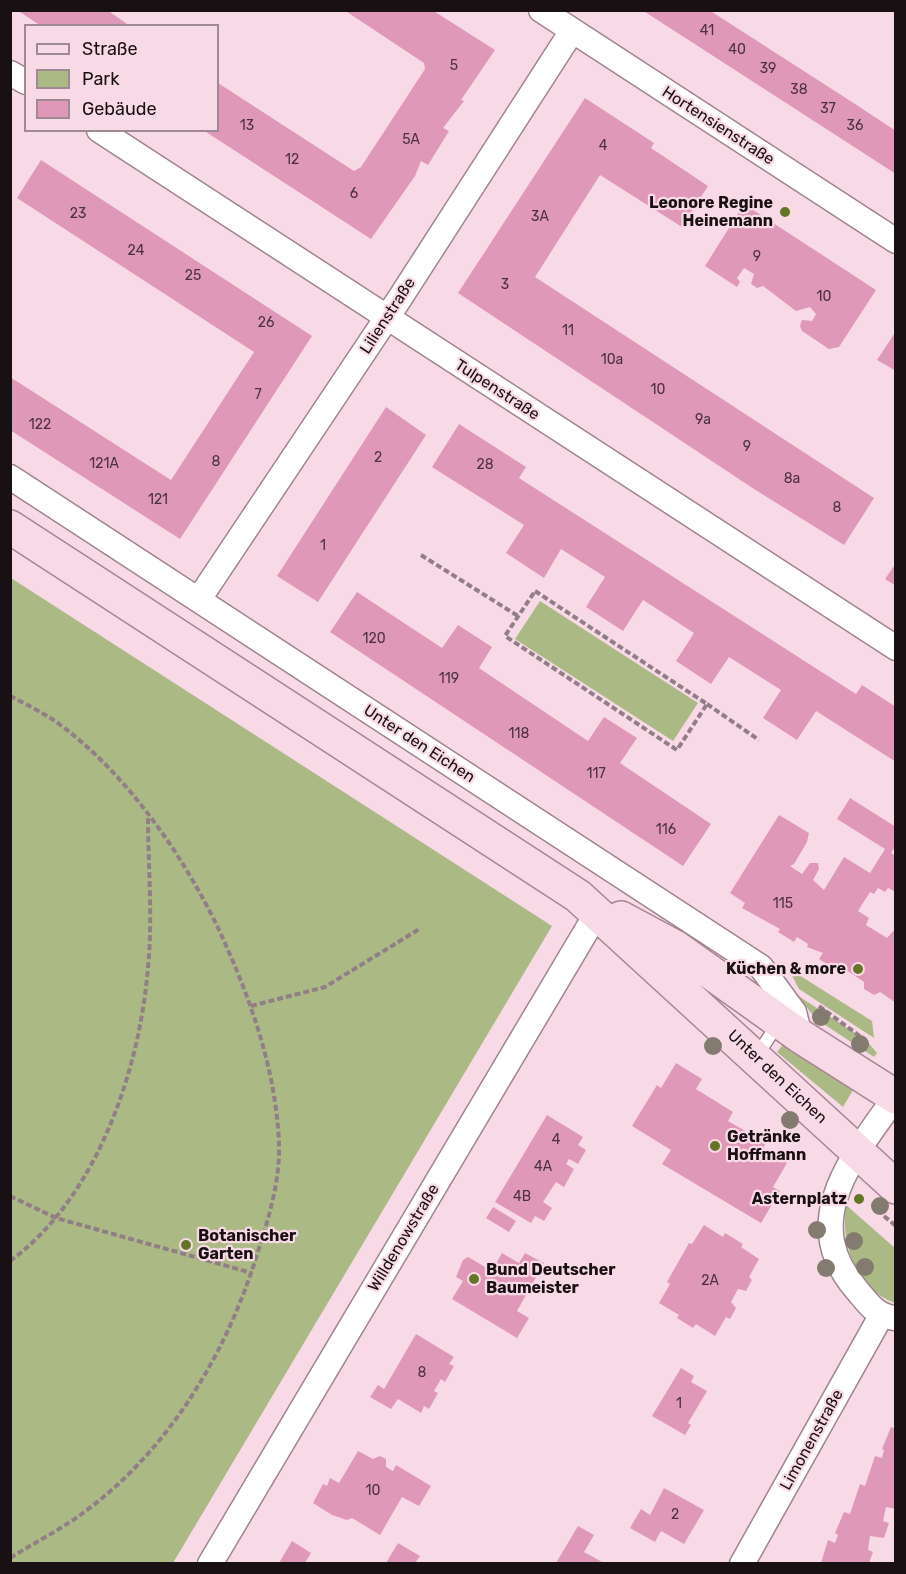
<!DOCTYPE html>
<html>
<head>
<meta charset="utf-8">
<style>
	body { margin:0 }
	#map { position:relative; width:906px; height:1574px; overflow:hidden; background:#f8dae6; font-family:Rubik,sans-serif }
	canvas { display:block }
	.frame { position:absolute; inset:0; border:12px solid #191014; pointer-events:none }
	.legend { position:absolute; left:24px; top:24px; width:195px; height:108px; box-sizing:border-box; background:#f8dae6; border:2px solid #9f8992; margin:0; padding:8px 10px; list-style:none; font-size:18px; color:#191014 }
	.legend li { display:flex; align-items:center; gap:12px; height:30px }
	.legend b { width:30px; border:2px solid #9f8992 }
</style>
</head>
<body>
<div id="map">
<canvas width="906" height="1574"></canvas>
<div class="frame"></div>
<ul class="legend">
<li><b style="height:8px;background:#f7dae6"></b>Straße</li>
<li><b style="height:16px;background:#abba85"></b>Park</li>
<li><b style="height:16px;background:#e098b9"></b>Gebäude</li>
</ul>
</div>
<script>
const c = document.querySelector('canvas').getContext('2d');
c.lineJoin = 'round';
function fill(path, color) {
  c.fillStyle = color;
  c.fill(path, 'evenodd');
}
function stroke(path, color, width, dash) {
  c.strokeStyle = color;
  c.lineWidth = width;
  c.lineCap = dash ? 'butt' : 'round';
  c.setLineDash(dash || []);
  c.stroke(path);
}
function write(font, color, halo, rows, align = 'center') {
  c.font = font + ' Rubik,sans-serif';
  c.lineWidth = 4.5;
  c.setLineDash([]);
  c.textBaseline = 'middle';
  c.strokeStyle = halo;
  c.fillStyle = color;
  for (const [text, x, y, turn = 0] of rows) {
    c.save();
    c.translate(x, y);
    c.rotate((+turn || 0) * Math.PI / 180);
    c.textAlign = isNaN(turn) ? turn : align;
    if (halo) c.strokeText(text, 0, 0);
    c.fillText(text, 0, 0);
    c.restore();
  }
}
fill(new Path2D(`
	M11,578l541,348 -379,637h-162z
	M540,601l158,102 -25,38 -158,-102z
	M791,970l81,51 2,17 -75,-49 -9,-17z
	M797,995l69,45 11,13 -3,4 -58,-38z
	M784,1043l69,47 -10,17 -66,-55z
	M846,1205l49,43v55c-39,-14 -55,-60 -49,-98z`), '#abba85');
fill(new Path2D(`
	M17,10h90l23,16h-89z
	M344,10h88l63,40 -34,50 3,1 -21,27 6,3 -21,34 -7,-4 -6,15 -44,63 -168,-109h15v-47l136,88 7,-4 64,-98 -1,-6z
	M642,10h67l143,92 44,29v43z
	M585,98l69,45 -3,5 57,38 -26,41 -82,-52 -65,102 339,221 -30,47 -90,-56 -296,-196z
	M41,160l271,176 -132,203 -170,-109v-53l161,103 83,-128 -237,-154z
	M744,204l132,86 -37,57 -10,2 -27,-18 -2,-5 2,-6 10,1 4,-7 -6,-7 -14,4 -33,-25 -6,2 -6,-4 3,-10 -10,-6 -7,10 3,4 -3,5 -32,-21z
	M896,331v40l-19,-11z
	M386,407l40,28 -108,167 -41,-26z
	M459,424l67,43 -7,11 337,216 6,-9 34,22v55l-80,-51 -19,29 -34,-22 18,-28 -52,-33 -18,27 -35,-23 18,-28 -51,-33 -20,31 -37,-24 19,-30 -44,-28 -17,29 -38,-25 18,-28 -92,-58z
	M896,563v23l-11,-7z
	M357,592l85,56 16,-23 34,22 -13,21 109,73 16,-24 33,21 -17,25 91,61 -28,42 -353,-234z
	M850,798l46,29v18l-5,8 5,3v36l-8,-4 -3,4 -7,-4 -4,6 -4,-2 -12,19 11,7 -3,7 21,13 9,-10v75l-16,-11 -6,3 -10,-6v-7l-27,-18 -3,5 -15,-10 4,-6 -16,-6 1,-3 -11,-7 -3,5 -16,-10 2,-3 -38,-21 3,-5 -15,-10 49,-78 30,18 -2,9 -13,22 -4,2 12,8 8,-11h8l1,6 -6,11 11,10 20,-33 26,16 15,-24 -48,-30z
	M676,1063l26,16 -6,10 37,23 -5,9 38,22 -3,5 24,15 -14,24 7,4 -19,32 -99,-59 9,-14 -39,-24 25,-41 4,3z
	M547,1115l36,22 -5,8 8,5 -8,14 -9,-5 -3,5 8,5 -10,18 -8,-5 -13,20 9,6 -8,13 -9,-5 -4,7 -36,-21z
	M493,1207l23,14 -7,11 -23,-14z
	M704,1225l19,12 2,-4 18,11 -2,3 18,12 -10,18 3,3 -6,11 -8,-2 -7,13 5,6 -6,11 -4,-2 -11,19 -19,-12 -3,4 -16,-10 2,-3 -20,-12 11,-19 -3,-2 22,-39 3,1z
	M502,1253l17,10 6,-10 19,10 -27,48 12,7 -12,20 -65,-39 11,-18 -7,-4 7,-17 5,-3 24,14z
	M416,1334l38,23 -5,7 5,2 -9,16 -4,-3 -7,12 4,2 -9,16 -5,-3 -3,7 -23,-14 -7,10 -21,-12 8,-12 6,4z
	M681,1368l13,8 -3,6 16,9 -19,32 3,2 -6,10 -33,-19z
	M891,1427l5,2v80l-10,-2 -3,14 6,2 -5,15 -14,-2 -2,14 5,2 -4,11h-48l7,-23 7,3 3,-8 -3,-2 9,-21 6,2 10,-30 5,2 10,-30 7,2 2,-8 -2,-1z
	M358,1451l15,8 7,-3 6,3v8l7,4 3,-6 35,21 -12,20 -17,-9 -22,38 -28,-17 -5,2 -15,-5 -19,-12 10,-19 4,2 3,-8 9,5z
	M664,1488l40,22 -20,34 -23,-13 -6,11 -25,-14 11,-19 9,6z
	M578,1526l16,9 -10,17 20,11h-48z
	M292,1541l19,12 -6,10h-26z
	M398,1543l22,13 -5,7h-29z`), '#e098b9');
const lane = new Path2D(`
	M756,1057l23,-35`);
const street = new Path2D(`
	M541,10l355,231
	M10,73l16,9
	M99,130l797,518
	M10,477l751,490 33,45 6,24
	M199,599l201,-301 172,-267
	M894,1318c-19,-3 -26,-15 -38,-29 -60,-70 0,-135 40,-193
	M210,1564l387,-651
	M742,1564l139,-248`);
const primary = new Path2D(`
	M10,527l568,369 318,291
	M621,918l54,29 125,89 96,61`);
stroke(lane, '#9f848f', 15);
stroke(street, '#9f848f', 27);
stroke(primary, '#a68492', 36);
stroke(new Path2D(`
	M421,555l97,61
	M535,591l172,113 -30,46 -172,-114z
	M10,696c14,7 29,15 42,23 70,48 131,135 167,211 31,67 57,139 60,214 1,39 -11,76 -23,114 -31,98 -88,193 -173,255 -23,17 -49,30 -73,45
	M707,704l52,36
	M251,1006l74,-19 96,-59
	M819,1006l42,31
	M10,1196l46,22 196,55
	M884,1216l12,10
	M10,1261c87,-63 130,-192 138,-294 5,-49 0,-101 0,-151`), '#927e86', 4, [6, 3]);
stroke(lane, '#fff', 12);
stroke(street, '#fff', 24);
stroke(primary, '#f7dae6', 33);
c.fillStyle = '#847b70';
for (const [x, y] of [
	[821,1017],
	[860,1044],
	[713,1046],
	[790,1120],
	[880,1206],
	[817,1230],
	[854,1241],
	[865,1267],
	[826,1268]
]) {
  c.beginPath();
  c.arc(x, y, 9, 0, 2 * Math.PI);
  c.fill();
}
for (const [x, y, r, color] of [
	[785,212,6,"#637625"],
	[858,969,6,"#637625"],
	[715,1146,6,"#637625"],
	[859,1199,6,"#637625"],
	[186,1245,6,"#637625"],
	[474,1279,6,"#637625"]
]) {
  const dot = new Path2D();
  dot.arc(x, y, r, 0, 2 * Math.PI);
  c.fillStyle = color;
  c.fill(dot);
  stroke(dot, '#f8dae6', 2);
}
write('14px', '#4b323d', null, [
	["41",707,31],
	["40",737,50],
	["5",454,66],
	["39",768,69],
	["38",799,90],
	["37",828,109],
	["13",247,126],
	["36",855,126],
	["5A",411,140],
	["4",603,146],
	["12",292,160],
	["6",354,194],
	["23",78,214],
	["3A",540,217],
	["24",136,251],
	["9",757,257],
	["25",193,276],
	["3",505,285],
	["10",824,297],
	["26",266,323],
	["11",568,331],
	["10a",612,360],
	["10",658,390],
	["7",258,395],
	["9a",703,420],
	["122",40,425],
	["9",747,447],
	["2",378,458],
	["8",216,462],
	["121A",104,464],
	["28",485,465],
	["8a",792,479],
	["121",158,500],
	["8",837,508],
	["1",323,546],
	["120",374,639],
	["119",449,679],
	["118",519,734],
	["117",596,774],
	["116",666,830],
	["115",783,904],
	["4",556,1140],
	["4A",543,1167],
	["4B",522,1197],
	["2A",710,1281],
	["8",422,1373],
	["1",679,1404],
	["10",373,1491],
	["2",675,1515]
]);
write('16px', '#191014', '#f8dae6', [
	["Hortensienstraße",718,126,33],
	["Lilienstraße",388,316,-57],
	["Tulpenstraße",497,390,33],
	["Unter den Eichen",419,744,33],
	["Unter den Eichen",777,1077,43],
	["Willdenowstraße",404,1238,-59],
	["Limonenstraße",812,1440,-61]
]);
write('bold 16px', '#191014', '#f8dae6', [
	["Leonore Regine",773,203],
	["Heinemann",773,221],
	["Küchen & more",846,969],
	["Getränke",727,1137,"left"],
	["Hoffmann",727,1155,"left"],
	["Asternplatz",847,1199],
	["Botanischer",198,1236,"left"],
	["Garten",198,1254,"left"],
	["Bund Deutscher",486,1270,"left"],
	["Baumeister",486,1288,"left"]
], 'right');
</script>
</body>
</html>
